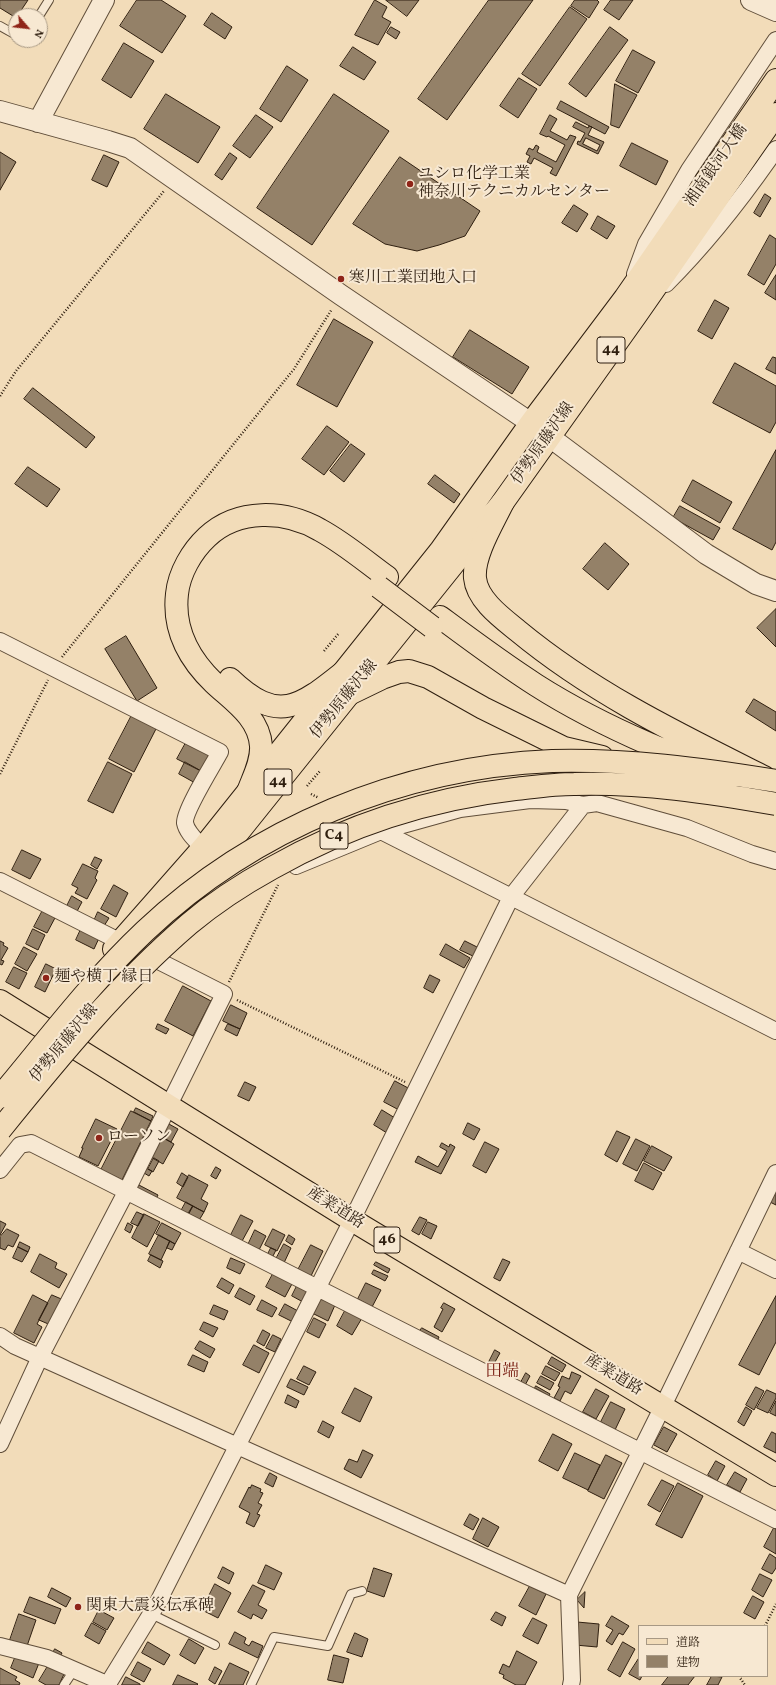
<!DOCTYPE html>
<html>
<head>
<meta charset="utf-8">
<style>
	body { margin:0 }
	#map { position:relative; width:776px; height:1685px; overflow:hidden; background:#f2dcb9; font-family:Vollkorn,"Noto Serif JP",serif }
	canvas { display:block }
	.legend { position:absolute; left:638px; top:1625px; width:130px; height:52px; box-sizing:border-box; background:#f7e8d2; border:1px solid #a79884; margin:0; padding:5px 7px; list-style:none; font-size:12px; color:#2f1f10 }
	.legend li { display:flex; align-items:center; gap:8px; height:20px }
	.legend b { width:20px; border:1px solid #a79884 }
	.north { position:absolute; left:8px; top:8px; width:40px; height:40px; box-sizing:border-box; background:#f7e8d2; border:1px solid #a79884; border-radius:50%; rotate:118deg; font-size:11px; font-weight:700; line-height:16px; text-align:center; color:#2f1f10 }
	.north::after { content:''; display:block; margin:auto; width:14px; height:18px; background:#8f2418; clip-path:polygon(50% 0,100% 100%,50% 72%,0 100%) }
</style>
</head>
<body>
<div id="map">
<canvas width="776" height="1685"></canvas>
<ul class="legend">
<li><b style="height:5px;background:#f2dcb9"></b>道路</li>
<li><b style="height:11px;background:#948168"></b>建物</li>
</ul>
<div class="north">N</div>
</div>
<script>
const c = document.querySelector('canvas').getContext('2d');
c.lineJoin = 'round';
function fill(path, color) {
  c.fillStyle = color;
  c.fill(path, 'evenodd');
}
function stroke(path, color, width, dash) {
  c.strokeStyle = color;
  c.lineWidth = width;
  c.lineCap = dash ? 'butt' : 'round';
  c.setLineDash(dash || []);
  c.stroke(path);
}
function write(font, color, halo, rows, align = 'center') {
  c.font = font + ' Vollkorn,"Noto Serif JP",serif';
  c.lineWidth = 4;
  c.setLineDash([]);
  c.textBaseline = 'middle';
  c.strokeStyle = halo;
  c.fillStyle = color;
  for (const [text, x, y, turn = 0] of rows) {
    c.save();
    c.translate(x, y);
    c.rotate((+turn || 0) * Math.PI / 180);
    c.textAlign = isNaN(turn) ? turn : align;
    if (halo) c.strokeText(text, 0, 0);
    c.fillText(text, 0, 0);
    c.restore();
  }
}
const building = new Path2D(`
	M0,0h28l-10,15 -5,1 -13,-8z
	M137,0h24l25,16 -24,37 -42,-27z
	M375,0l12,7 -5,10 9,5 -13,23 -23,-10z
	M386,0h33l-12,16z
	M489,0h44l-86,120 -29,-21z
	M575,0h22l2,2 -10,16 -18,-12z
	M611,0h22l-14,20 -15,-10z
	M570,7l17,12 -47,67 -18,-12z
	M212,13l20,14 -7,12 -21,-14z
	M391,27l9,5 -4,7 -9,-6z
	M610,27l18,13 -42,57 -17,-13z
	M124,43l30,18 -23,37 -29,-18z
	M353,47l23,15 -12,18 -24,-14z
	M633,50l22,12 -17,31 -22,-12z
	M287,66l21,14 -27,42 -21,-13z
	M519,78l18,11 -19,29 -18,-12z
	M615,84l22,11 -18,33 -8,-3z
	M166,94l54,33 -22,36 -54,-34z
	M334,94l55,37 -77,114 -55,-37z
	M561,101l48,26 -4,7 -48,-25z
	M256,115l17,12 -23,31 -17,-12z
	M550,115l7,4 -7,12 17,9 3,-5 6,2 -20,39 -6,-3 3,-5 -19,-10 -3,6 -4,-2 3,-6 -4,-2 3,-6 4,2 3,-5 3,2 -2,5 19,10 9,-17 -17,-9 -1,1 -7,-3z
	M576,122l12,6 1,-2 3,1 -4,8 16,7 -6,12 -21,-10 1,-3 2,1 5,-9 -12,-6zM586,138l14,7 -3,6 -14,-7z
	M632,143l36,18 -12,24 -36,-19z
	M0,152l16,10 -16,28z
	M230,153l7,5 -15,22 -7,-5z
	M104,155l15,7 -12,25 -15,-7z
	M400,157l80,54 -15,25 -26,9 -22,6 -32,-7 -32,-20z
	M765,194l6,4 -11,19 -6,-4z
	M574,205l14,9 -11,18 -15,-9z
	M598,216l17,10 -8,13 -16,-10z
	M770,235l6,4v25l-12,21 -16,-10z
	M776,275v25l-11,-7z
	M715,300l14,8 -17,31 -14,-8z
	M334,319l39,23 -36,65 -40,-22z
	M470,330l59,37 -17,27 -59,-37z
	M773,357l3,1v16l-10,-5z
	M735,363l41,23v36l-6,11 -57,-30z
	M33,388l62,49 -9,11 -62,-49z
	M327,426l22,16 -25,33 -22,-16z
	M351,444l14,10 -21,28 -14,-11z
	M776,450v92l-4,8 -39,-21z
	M28,467l32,22 -13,18 -32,-23z
	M435,475l25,19 -6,9 -26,-19z
	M693,480l39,22 -12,21 -38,-22z
	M680,506l40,22 -7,12 -40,-22z
	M605,543l24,21 -21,26 -25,-21z
	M776,609v38l-19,-19z
	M126,636l31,52 -20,13 -32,-52z
	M754,699l22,13v19l-30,-19z
	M133,713l25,12 -24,47 -25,-13z
	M188,739l19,10 4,9 -8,14 -26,-13z
	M108,762l24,12 -19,39 -25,-12z
	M185,762l18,10 -6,12 -18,-10z
	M22,850l19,9 -11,20 -18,-9z
	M95,857l7,3 -5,9 -6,-4z
	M83,864l15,7 -3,7 2,2 -10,19 -12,-6 3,-5 -6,-3z
	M114,885l14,8 -12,24 -15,-8z
	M72,896l10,6 -7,13 -10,-5z
	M43,910l13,6 -9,17 -13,-6z
	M98,912l11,6 -5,8 -10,-5z
	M82,927l18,9 -6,13 -18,-9z
	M33,929l12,6 -7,15 -12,-6z
	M0,941l4,2 -1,2 5,3 -7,12 3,1 -2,4 -2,-1z
	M465,941l14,7 -4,9 -15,-7z
	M446,944l24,14 -6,10 -24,-13z
	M24,947l13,7 -10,17 -12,-7z
	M46,964l10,5 -11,23 -10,-5z
	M14,967l13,6 -8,16 -13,-7z
	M430,975l10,5 -7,13 -9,-5z
	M183,986l28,15 -18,35 -28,-15z
	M231,1005l16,8 -7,16 -17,-8z
	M158,1024l11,5 -3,5 -10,-5z
	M228,1024l12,5 -3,7 -12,-6z
	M395,1081l15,8 -11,21 -15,-8z
	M245,1082l11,5 -7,14 -11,-5z
	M136,1108l17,8 -2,5 -17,-9z
	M382,1110l13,8 -8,15 -13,-8z
	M131,1111l20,10 -29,59 -21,-10z
	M96,1119l21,10 -19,37 -19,-9 4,-9h-1z
	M167,1123l11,6 -7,13 -11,-6z
	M468,1123l12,6 -6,11 -11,-6z
	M617,1131l13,6 -13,25 -12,-7z
	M158,1135l16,9 -11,20 -16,-9z
	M636,1139l14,7 -13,25 -14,-7z
	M485,1142l14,7 -13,24 -13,-7z
	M442,1143l7,4 1,-3 5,3 -14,27 -26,-12 3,-6 20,11 9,-16 -7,-4z
	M652,1146l20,11 -8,14 -20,-10z
	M154,1158l5,3 -6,11 -5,-3z
	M644,1163l18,10 -9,17 -18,-9z
	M216,1167l5,3 -5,9 -5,-3z
	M146,1168l6,3 -3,5 -5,-3z
	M182,1173l6,4 -5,10 -6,-4z
	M189,1175l19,10 -7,14 7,4 -4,9 -27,-14z
	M137,1184l21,11 -3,6 -21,-11z
	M776,1191v14l-6,-3z
	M186,1202l7,4 -6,11 -7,-4z
	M193,1206l11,6 -6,10 -11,-6z
	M137,1212l7,3 -6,11 -7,-3z
	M144,1214l16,8 -13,25 -15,-9z
	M241,1215l12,6 -12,22 -11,-6z
	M420,1217l7,3 -8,15 -7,-4z
	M0,1221l6,3 -6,11z
	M428,1222l9,4 -6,13 -9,-5z
	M128,1223l5,3 -3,7 -5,-3z
	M162,1223l19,10 -6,11 -19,-10z
	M7,1229l12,6 -6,12 -5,-2 -3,5 -5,-2v-11z
	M273,1229l12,6 -8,16 -12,-6z
	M255,1230l11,6 -7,14 -11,-5z
	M159,1235l11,6 -9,19 -12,-6z
	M289,1235l6,4 -3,6 -6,-4z
	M170,1241l5,3 -3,6 -5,-2z
	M20,1242l10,5 -2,5 -10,-5z
	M284,1244l7,4 -8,17 -8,-4z
	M311,1245l12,6 -12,25 -13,-6z
	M18,1247l10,5 -6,10 -9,-4z
	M271,1248l5,2 -4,8 -5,-2z
	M40,1254l17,9 -2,5 12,6 -8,14 -28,-16z
	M151,1255l12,6 -3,7 -12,-7z
	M231,1258l14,6 -5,10 -13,-6z
	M503,1259l7,3 -10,19 -6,-3z
	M376,1262l14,7 -2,4 -14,-8z
	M374,1270l14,6 -3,5 -13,-7z
	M274,1272l19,10 -8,15 -19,-10z
	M222,1278l12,7 -5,9 -12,-7z
	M366,1283l15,7 -9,17 -14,-8z
	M298,1284l11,6 -6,12 -11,-6z
	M240,1288l15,8 -5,9 -15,-8z
	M33,1295l15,8 -11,21 5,3 -8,16 -20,-10z
	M52,1295l14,6 -13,25 -14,-6z
	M776,1296v46l-17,33 -20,-10z
	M321,1299l14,6 -7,16 -14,-7z
	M262,1300l15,8 -5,9 -15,-7z
	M444,1303l11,6 -13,23 -8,-5 9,-18 -2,-1z
	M285,1304l13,7 -5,11 -14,-7z
	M214,1305l14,6 -4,9 -14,-6z
	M346,1309l16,9 -10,17 -15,-9z
	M314,1318l12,6 -7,14 -12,-6z
	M204,1322l14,6 -5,9 -13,-7z
	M422,1328l17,9 -2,4 -18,-9z
	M263,1330l7,4 -6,12 -7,-4z
	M273,1335l8,4 -6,13 -9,-4z
	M200,1341l15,8 -5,9 -15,-9z
	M254,1345l15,8 -10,20 -16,-8z
	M495,1350l5,3 -10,18 -4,-3z
	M193,1355l15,7 -4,10 -16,-7z
	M552,1357l14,8 -4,7 -14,-8z
	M304,1366l12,6 -7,13 -12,-6z
	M546,1366l14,7 -5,8 -13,-7z
	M572,1372l9,4 -10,18 -6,-3 -5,10 -6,-3 6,-11 -2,-1 4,-10 7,3z
	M526,1373l4,3 -7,13 -4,-3z
	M541,1376l13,7 -4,7 -13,-7z
	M291,1379l17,8 -4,8 -17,-8z
	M536,1386l14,8 -1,2 -14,-8z
	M756,1387l8,4 -10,19 -8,-5z
	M355,1388l17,9 -12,25 -18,-9z
	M596,1389l13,7 -13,23 -13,-7z
	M767,1390l9,4v4l-8,15 -11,-5z
	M288,1395l11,6 -3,7 -11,-5z
	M776,1401v15l-6,-3z
	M611,1402l14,7 -10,21 -14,-8z
	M746,1407l6,4 -8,15 -6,-4z
	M323,1421l11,6 -5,11 -11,-6z
	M664,1427l13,7 -10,18 -13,-7z
	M772,1432l4,2v19l-12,-6z
	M553,1434l19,10 -14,27 -19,-10z
	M363,1450l10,5 -12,23 -17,-9 5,-10 8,3z
	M575,1453l25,12 -12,25 -25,-12z
	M606,1455l16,8 -18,36 -16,-8z
	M716,1461l9,5 -8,15 -9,-6z
	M735,1472l12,7 -7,13 -13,-7z
	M270,1473l7,4 -4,10 -8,-4z
	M662,1480l12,6 -14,26 -12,-7z
	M678,1483l25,13 -21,42 -26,-13z
	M252,1485l9,4 -1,3 3,1 -5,10 4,2 -5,9 3,1 -6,12 -8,-4 4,-10 -11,-6 10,-20 1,1z
	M470,1514l9,5 -6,11 -9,-5z
	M483,1518l16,9 -11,20 -15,-8z
	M774,1528l2,1v25l-12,-7z
	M770,1554l6,4v10l-4,6 -10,-5z
	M266,1565l16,8 -8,17 -16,-7z
	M223,1567l11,6 -5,11 -11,-6z
	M374,1568l18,6 -8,23 -17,-6z
	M760,1574l12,6 -9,17 -11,-7z
	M215,1584l16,9 -13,25 -14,-7 7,-14 -2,-1z
	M253,1585l12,6 -7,14 9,5 -5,9 -9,-5 -2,5 -13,-7z
	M530,1586l16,8 -10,21 -17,-9z
	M52,1588l19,10 -5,9 -18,-10z
	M585,1592l-1,16 -7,-8z
	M753,1596l11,6 -9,17 -11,-6z
	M30,1597l31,12 -6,15 -31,-12z
	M99,1610l15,8 -7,12 -14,-8z
	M496,1612l10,5 -4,9 -11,-6z
	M19,1614l17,6 -9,26 -17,-6z
	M612,1616l17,10 -6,9 -4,-2 -7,12 -6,-4 7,-11 -7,-4z
	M533,1618l14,7 -9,19 -15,-8z
	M577,1622l22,2 -2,23 -22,-2z
	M92,1623l14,8 -7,13 -14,-8z
	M235,1632l11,6 -2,5 5,3 3,-5 11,5 -5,12 -29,-14z
	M355,1633l13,6 -6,18 -15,-5z
	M189,1639l15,9 -9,16 -15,-9z
	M148,1642l22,13 -6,10 -22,-12z
	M623,1642l12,7 -15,28 -12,-7z
	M55,1649l7,4 -3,6 -7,-4z
	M517,1651l20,11 -12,23h-9l-13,-7 1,-3 -5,-2 4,-9 6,3z
	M17,1653l22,10 -6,15 -22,-10z
	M334,1655l15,4 -6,24 -15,-3z
	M639,1658v18h3l-2,4 -11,-6z
	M138,1662l13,7 -7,13 -13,-7z
	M230,1663l19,9 -6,13h-24z
	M48,1666l16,8 -5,11h-13l-7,-4z
	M215,1667l7,4 -7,13 -6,-4z
	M0,1668l17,9 -2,3 5,3 -1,2h-19z
	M178,1675l20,9 -1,1h-24z
	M669,1676h26l-7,9h-26z
	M712,1676l10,1 -4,8h-11z
	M126,1677l14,7v1h-18z`);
fill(building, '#948168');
stroke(building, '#2f1f10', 1);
const service = new Path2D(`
	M39,16l10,-16
	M0,26l16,9
	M151,1614l64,31
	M64,1685l10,-15
	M251,1685l23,-48 54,9 23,-52 11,-3`);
const minor = new Path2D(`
	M635,274l11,-30 43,-74 87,-130
	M666,284c41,-41 77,-87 110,-135
	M0,641l220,111c-7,13 -36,59 -35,71 2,10 12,18 18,25
	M381,831l395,200
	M296,866l85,-35 79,-22 70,-9 36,1 17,4 14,-2 90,25 65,26 24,7
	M0,881l224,113 -98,198 -86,165 -40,87
	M0,1170l20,-25 11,-2 745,377
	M738,1251l38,19
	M0,1336l15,10 554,249
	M0,1646l47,12 62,27
	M108,1684l49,-80 195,-384 159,-323 72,-92
	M571,1685l1,-5 -3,-85 94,-189 113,-233`);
const tertiary = new Path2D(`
	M751,0l25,11
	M0,111l108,30 22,7 211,147 190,128 175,131 50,30 20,7
	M38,122l66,-122`);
const primary = new Path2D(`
	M195,886l308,-384 133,-187 140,-201
	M114,949l89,-101 238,-298 90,-127 94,-125 151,-218
	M125,973l47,-59
	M0,1001l352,219 424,255`);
const motorway = new Path2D(`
	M503,502c-10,21 -30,53 -28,76 2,22 27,40 43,53 75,62 160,103 246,146
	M440,617c31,23 63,47 96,68 36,23 74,42 113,59 19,8 37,16 57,23
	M230,679c48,46 70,28 115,-8
	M349,694l33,-16 17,-6 10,-1 19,6 55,31 81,40 38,9
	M248,792c5,-14 14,-30 13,-46 -2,-29 -28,-45 -47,-63 -25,-24 -41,-54 -37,-89 2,-21 15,-43 30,-57 31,-29 78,-27 113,-7 24,13 45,31 67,47`);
stroke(service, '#604e3a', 10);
stroke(minor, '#604e3a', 18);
stroke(tertiary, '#604e3a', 22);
stroke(primary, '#2f1f10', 24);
stroke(motorway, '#2f1f10', 24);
stroke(new Path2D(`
	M0,396l16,-25 148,-180
	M324,651l15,-18
	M62,657l232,-288 38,-60
	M0,774l48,-94
	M307,786l13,-15
	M311,794l8,4
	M229,982l49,-97
	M237,1000l168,82
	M765,1626l11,-22
	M741,1676l-1,2 5,7`), '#2f1f10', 2.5, [1, 2]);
stroke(service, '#f7e8d2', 8);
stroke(minor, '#f7e8d2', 16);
stroke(tertiary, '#f7e8d2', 20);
stroke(primary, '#f2dcb9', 22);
stroke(motorway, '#f2dcb9', 22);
const motorwayBridge = new Path2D(`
	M379,587l53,40
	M0,1097c47,-56 91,-115 145,-166 109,-103 257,-164 407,-170 75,-2 150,8 224,20
	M0,1130c59,-73 118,-145 189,-206 26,-22 54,-40 83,-56 76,-43 156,-69 243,-79 19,-2 39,-5 59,-5 68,-2 135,8 202,20`);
stroke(motorwayBridge, '#2f1f10', 24, []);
stroke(motorwayBridge, '#f2dcb9', 22);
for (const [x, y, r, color] of [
	[410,184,4,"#8f2418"],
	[341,279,4,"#8f2418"],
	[46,978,4,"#8f2418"],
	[99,1138,4,"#8f2418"],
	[78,1607,4,"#8f2418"]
]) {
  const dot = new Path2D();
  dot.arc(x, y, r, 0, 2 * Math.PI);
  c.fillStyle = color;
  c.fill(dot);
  stroke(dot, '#f7e8d2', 1.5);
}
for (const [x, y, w] of [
	[611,350,28],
	[278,782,28],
	[334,836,28],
	[387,1240,26]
]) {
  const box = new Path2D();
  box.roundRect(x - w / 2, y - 13, w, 26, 3);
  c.fillStyle = '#f7e8d2';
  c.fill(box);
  stroke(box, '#2f1f10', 1);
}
write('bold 15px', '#2f1f10', null, [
	["44",611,350],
	["44",278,782],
	["C4",334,836],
	["46",387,1240]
]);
write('16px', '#2f1f10', '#f7e8d2', [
	["湘南銀河大橋",717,166,-55],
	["伊勢原藤沢線",544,444,-55],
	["伊勢原藤沢線",345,700,-51],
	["伊勢原藤沢線",65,1044,-50],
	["産業道路",335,1209,32],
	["産業道路",613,1376,31]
]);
write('16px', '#2f1f10', '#f7e8d2', [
	["ユシロ化学工業",418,175],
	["神奈川テクニカルセンター",418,193],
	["寒川工業団地入口",349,279],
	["麺や横丁 縁日",54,978],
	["ローソン",107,1138],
	["関東大震災伝承碑",86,1607]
], 'left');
write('17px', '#7a1f14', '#f7e8d2', [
	["田端",502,1373]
]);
</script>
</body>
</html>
